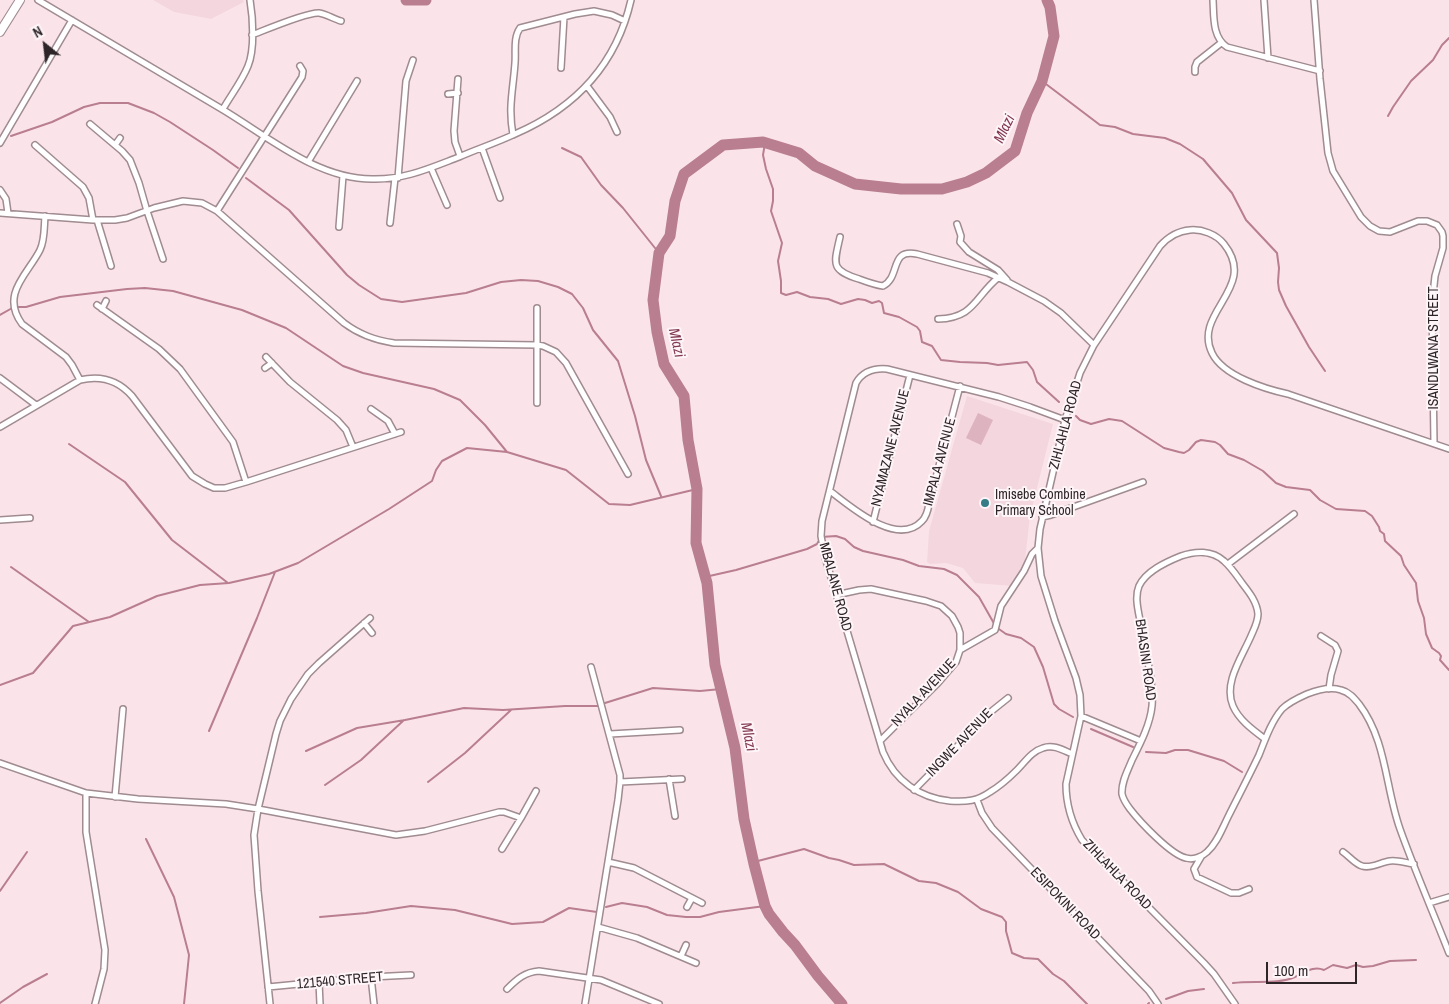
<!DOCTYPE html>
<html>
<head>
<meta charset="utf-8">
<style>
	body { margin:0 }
	#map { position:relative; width:1449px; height:1004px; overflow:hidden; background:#fae4ea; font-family:"Archivo Narrow",sans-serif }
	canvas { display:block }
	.north { position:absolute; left:20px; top:20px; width:50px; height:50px; -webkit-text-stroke:4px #fef5f8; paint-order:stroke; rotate:331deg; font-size:14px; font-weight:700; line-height:20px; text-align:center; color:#2d2527 }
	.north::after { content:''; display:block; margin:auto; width:18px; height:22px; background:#2d2527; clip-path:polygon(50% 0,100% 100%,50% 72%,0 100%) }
	.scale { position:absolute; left:1266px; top:962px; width:91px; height:22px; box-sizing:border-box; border:2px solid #2d2527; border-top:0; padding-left:6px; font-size:15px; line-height:18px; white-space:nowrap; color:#2d2527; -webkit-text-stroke:4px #fef5f8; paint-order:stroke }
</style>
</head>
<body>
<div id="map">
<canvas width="1449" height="1004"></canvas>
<div class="north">N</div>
<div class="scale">100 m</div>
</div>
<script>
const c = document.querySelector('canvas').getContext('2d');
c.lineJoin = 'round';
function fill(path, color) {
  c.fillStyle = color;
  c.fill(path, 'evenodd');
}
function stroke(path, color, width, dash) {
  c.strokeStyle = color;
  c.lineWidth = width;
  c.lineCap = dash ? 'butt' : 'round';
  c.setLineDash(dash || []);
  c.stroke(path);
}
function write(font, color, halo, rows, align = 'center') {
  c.font = font + ' "Archivo Narrow",sans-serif';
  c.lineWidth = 4;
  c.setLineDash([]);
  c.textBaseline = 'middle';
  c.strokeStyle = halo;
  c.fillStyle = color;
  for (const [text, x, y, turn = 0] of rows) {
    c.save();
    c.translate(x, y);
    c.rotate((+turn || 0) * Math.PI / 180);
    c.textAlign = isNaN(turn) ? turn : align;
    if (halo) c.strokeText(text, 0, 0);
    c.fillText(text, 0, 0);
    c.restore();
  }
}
fill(new Path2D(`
	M153,0h90l1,2 -33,17 -37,-7z
	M967,396l86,28 -23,92 -6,53 -11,17 -38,-3 -12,-15 -17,-5 -16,1 -3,-2 2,-31z`), '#f4d6de');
fill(new Path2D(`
	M978,413l15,7 -12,25 -15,-7z`), '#ddb3bf');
stroke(new Path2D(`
	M1042,81l58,44 15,2 18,7 32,4 15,6 23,15 29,34 14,27 31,33 2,15 -1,14 1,8 7,16 23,41 16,24
	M1388,116l5,-9 18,-26 22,-21 9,-15 7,-7
	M11,136l41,-14 32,-15 16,-4h28l26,10 16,9 43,28 25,18
	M765,143l-2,12 3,14 7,20v12l-2,10 11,32 -4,18 3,20v12l5,2 11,-3 13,5 18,2 13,5 17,-5 7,1 7,3 7,-2 3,2 2,10 15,4 18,10 3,4 2,11 10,4 9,14 19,2 27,1 11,2 29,-3 6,8 4,12 22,20
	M562,148l19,9 20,28 22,23 36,45
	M246,178l43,32 58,65 12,10 22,14 21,3 64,-9 35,-11 20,-2 17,1 20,6 14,7 11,14 10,22 25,31 17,55 11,44 15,36
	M0,315l14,-8h12l34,-10 67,-8 18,-1 28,3 69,19 44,18 57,38 20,7 71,16 26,11 25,25 22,27
	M1076,416l4,4 11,4 18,-5 13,2 42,27 15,4 5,1 5,-3 7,-8 5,-2 14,2 5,3 8,9 16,6 19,11 13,12 10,4 24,3 10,10 16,9 29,2 7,5 7,11 1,4 4,3 1,7 16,15 3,9 12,18 2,18 6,17 2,16 6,14 7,5 2,3 -1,4 9,10
	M69,444l56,38 47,58 56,43
	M11,567l78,55
	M705,577l31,-7 71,-21 10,-5 4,-7 15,-1 9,3 9,8 9,4 40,9 16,6 25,3 13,6 22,22 17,30 10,7 15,4 13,9 9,20 11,37 5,5 14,8
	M0,685l33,-12 40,-47 37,-9 47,-21 43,-11 29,-2 40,-9 29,-11 91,-54 43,-28 4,-11 6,-9 25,-13 40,4 59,18 43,34 21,1 67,-16
	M605,703l48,-15 47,3 21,-2
	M1091,729l42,18
	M209,731l48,-113 18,-46
	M306,751l51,-23 48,-8 59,-12 39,2 62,-4h33
	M1146,752l20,1 9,-3h13l36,11 18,11
	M428,782l37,-29 46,-43
	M325,785l36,-25 43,-40
	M146,839l28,58 15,58 -5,49
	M754,862l50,-13 25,9 10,2 15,5 30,-1 35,17 17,2 22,9 23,17 21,8 4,5v9l6,22 12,5 14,1 15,15 11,7 23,23
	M0,891l27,-39
	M606,907l16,-4 25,4 20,8 19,2h14l19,-5 46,-6
	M320,917l46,-4 45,-7 44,4 57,14 31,-2 26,-14 28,4
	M1233,983c20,-3 44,2 62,-6 10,-4 18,-12 29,-7l9,-5 14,3 9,-3 7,2 10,-1 17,-5 26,-1
	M1166,999l22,-8 16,-2
	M0,1003l23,-16 24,-13
	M1148,1004l1,-1`), '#b97e90', 2);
stroke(new Path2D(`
	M406,0h20
	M842,1004l-24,-28 -23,-31 -12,-13 -14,-18 -4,-8 -11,-42 -10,-45 -9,-71 -20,-83 -8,-82 -11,-40 1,-54 -9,-49 -4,-44 -20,-32 -7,-32 -4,-32 6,-47 11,-17 5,-35 9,-27 39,-29 40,-3 36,11 16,13 40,18 46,5h41l25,-7 19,-9 29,-22 12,-38 15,-32 12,-45 -4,-29 -3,-7`), '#b97e90', 11);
const street = new Path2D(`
	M38,0c61,36 122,72 182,108 46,27 96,71 152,71 32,1 58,-11 87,-22 18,-8 37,-14 56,-23 60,-26 101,-68 116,-134
	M1213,0c1,16 -1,37 14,47l93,24
	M1264,0l4,58
	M1314,0l6,79 8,74 5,18 28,46 9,9 9,5 11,1 28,-11h9l10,4 5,7 1,4v12l-8,28 -3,28 2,139
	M252,35c13,-5 55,-23 67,-22 7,1 15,6 22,8
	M561,68l3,-51
	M1195,72v-5l2,-5 24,-19
	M458,79l-4,52 1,11 5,14
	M587,86l23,31 7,15
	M448,94l10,-1
	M223,109c8,-14 19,-28 25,-43 7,-17 5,-48 2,-66
	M90,124l32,27 8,9 9,23 8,28 16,48
	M513,135c-5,-28 0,-44 2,-72 1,-11 -2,-25 5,-35l55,-14 19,-3 18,4 13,6
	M0,143l72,-123
	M35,145l48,42 6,11 4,22
	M115,145l5,-7
	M482,148l18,50
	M308,162l49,-81
	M431,168l16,37
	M398,178l8,-97 7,-21
	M0,190l6,9 2,14
	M217,211l85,-134 1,-6 -3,-5
	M0,213l93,7h22l12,-2 27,-10 29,-7 19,2 15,8 127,112c16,12 31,17 50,20l143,2 6,1 13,6 10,11 62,111
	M45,216c-1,11 0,24 -5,34 -12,24 -40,44 -18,74l44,33 6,8 8,15
	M97,220l14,46
	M390,223l5,-45
	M957,224l4,12 -1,6 9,10 29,18 9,10
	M339,227l4,-51
	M840,237c-6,27 -10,33 19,42 8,3 16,6 24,7 18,-9 6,-38 34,-32l71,19 20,9 36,19 17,12 33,32
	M97,305l62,44 21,20 53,73 13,40
	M537,308v95
	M102,309l4,-8
	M938,319c37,-1 37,-23 61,-42
	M266,357l24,25 47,38 9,10 7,17
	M265,368l7,-5
	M0,378l36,27
	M371,409l17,12 7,13
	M1065,420l-35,-13 -31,-10 -112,-28c-13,-1 -24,2 -31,14l-34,138 -1,15 4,21 58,195c12,29 37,46 67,49 17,1 27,0 40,-9 10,-6 19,-14 27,-22 8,-8 15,-19 26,-22 10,-4 20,2 29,6
	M0,427l80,-47c21,-5 38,0 52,16l60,80 13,8 9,4h11l21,-6 155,-50
	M830,491c20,15 67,57 92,30 4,-4 6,-11 7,-17l31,-118
	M1042,517l9,-2 92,-33
	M0,520l30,-2
	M873,522l37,-147
	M1228,564l66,-50
	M836,595l23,-5 12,-1 55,12 15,5 11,10 6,11 2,6v17l-4,12 -18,21 -58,58
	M364,623l8,10
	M1321,636l14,9 3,6 -7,24 -2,14
	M960,650l35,-20 6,-24 23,-35 8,-17 6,-6
	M1081,716l60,25
	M610,734l70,-4
	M1265,739c-12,-9 -26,-19 -32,-33 -10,-23 9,-49 18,-70 3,-7 7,-14 7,-22 -1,-12 -9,-22 -16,-31 -5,-7 -11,-16 -18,-22 -12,-11 -29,-10 -43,-5 -15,6 -35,15 -42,30 -5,12 0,27 2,40 4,22 13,58 11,80 -2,19 -12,38 -20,54 -4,10 -11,22 -10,34 1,5 5,11 8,15 10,13 41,46 56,49 7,2 16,-1 21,-6 10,-9 15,-23 21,-35 10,-20 21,-41 31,-62 6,-15 12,-33 23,-46 7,-7 16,-11 25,-15 10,-4 23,-8 34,-4 8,2 13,8 18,14 28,37 26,83 41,125 15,42 33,83 49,124
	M0,763l86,30 52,6 88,5 32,5 138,26 29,-4 74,-19h5l17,6
	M669,779l6,37
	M620,782l62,-3
	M914,790l79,-80 15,-12
	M86,793v39l19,118 -1,19 -9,35
	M115,797l8,-88
	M977,800l5,13 10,15 157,163 9,13
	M502,849l19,-31 15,-27
	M1343,852c6,4 12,12 19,14 9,3 19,-4 28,-5 8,-1 16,2 24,3
	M1201,857l-7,12 3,8 34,16h8l10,-4
	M608,862l26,6 68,35
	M1429,903l20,-6
	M687,907l5,-9
	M598,927l39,11 59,25
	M681,956l5,-11
	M371,977l3,27
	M319,982l1,22
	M268,987l103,-10 40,-2
	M507,989c10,-10 18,-17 32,-18l62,9 58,24
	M270,1004l-12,-113 -4,-56 4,-26 18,-75 4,-13 11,-22 17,-25 11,-11 51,-45
	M585,1004l33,-204 2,-18v-7l-29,-108
	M1235,1004l-21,-30 -10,-11 -122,-123c-11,-18 -16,-36 -16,-56l15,-68 -1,-21 -4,-17 -21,-57 -14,-45 -3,-28 2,-19 25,-109 15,-47 14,-28 66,-99c8,-9 18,-15 30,-16 12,-1 26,4 34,14 35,44 -32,68 -12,109 11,23 53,36 76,41l161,55`);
const secondary = new Path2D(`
	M0,32l20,-32`);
stroke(street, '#9f8b90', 8);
stroke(secondary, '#9f8b90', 10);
stroke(street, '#fff', 5);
stroke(secondary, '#fff', 8);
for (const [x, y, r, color] of [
	[985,503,5,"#367c87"]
]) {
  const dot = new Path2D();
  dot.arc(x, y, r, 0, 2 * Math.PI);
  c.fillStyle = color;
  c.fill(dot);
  stroke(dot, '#fef5f8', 2);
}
write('14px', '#2d2527', '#fef5f8', [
	["ISANDLWANA STREET",1434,348,-90],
	["ZIHLAHLA ROAD",1066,425,-75],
	["NYAMAZANE AVENUE",891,448,-76],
	["IMPALA AVENUE",940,462,-75],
	["MBALANE ROAD",835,587,75],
	["BHASINI ROAD",1145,660,82],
	["NYALA AVENUE",924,693,-47],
	["INGWE AVENUE",960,743,-46],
	["ZIHLAHLA ROAD",1117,875,46],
	["ESIPOKINI ROAD",1065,904,46],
	["121540 STREET",340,981,-5]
]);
write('14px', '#2d2527', '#fef5f8', [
	["Imisebe Combine",995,495],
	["Primary School",995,511]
], 'left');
write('italic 15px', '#833953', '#fef5f8', [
	["Mlazi",1005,129,-64],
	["Mlazi",676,343,77],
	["Mlazi",748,737,78]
]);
</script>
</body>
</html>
